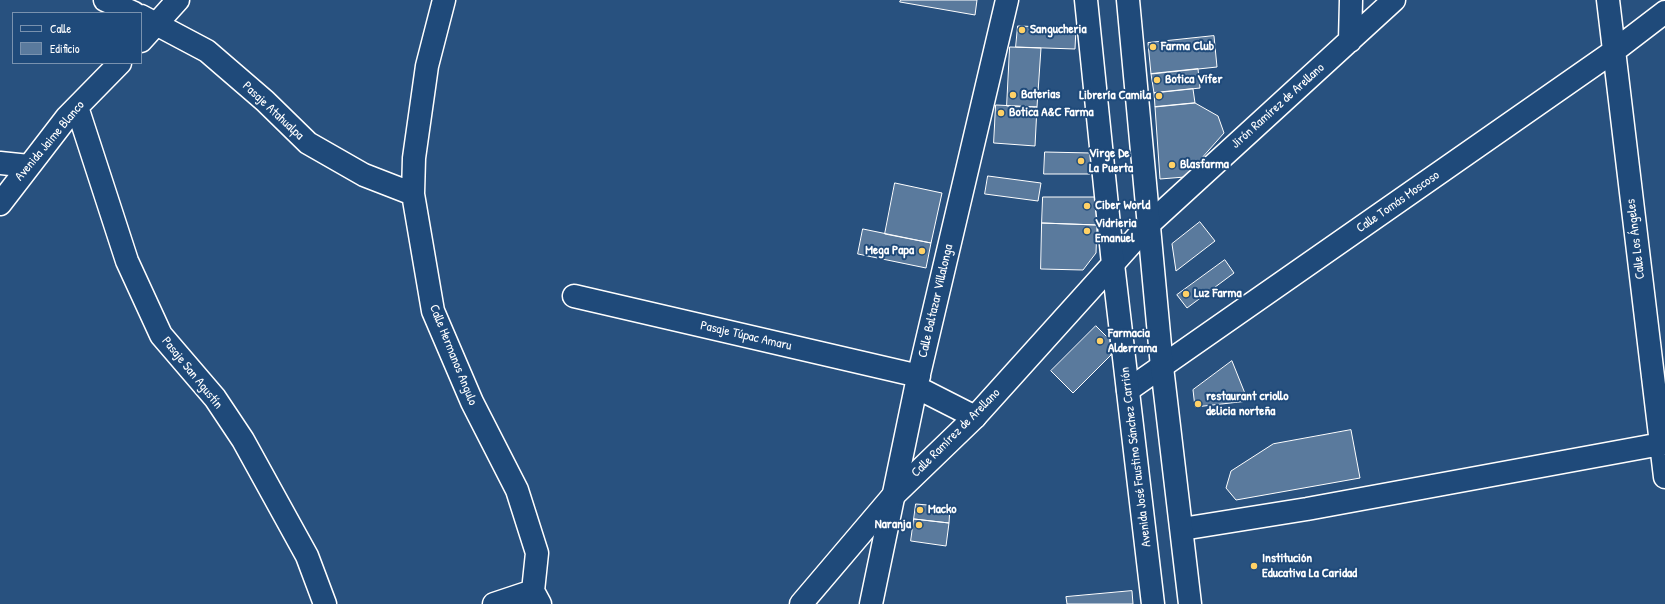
<!DOCTYPE html>
<html>
<head>
<meta charset="utf-8">
<style>
	body { margin:0 }
	#map { position:relative; width:1665px; height:604px; overflow:hidden; background:#28517f; font-family:"Patrick Hand",sans-serif }
	canvas { display:block }
	.legend { position:absolute; left:12px; top:12px; width:130px; height:52px; box-sizing:border-box; background:#1f4a7a; border:1px solid #7992af; margin:0; padding:5px 7px; list-style:none; font-size:12px; color:#fff }
	.legend li { display:flex; align-items:center; gap:8px; height:20px }
	.legend b { width:20px; border:1px solid #7992af }
</style>
</head>
<body>
<div id="map">
<canvas width="1665" height="604"></canvas>
<ul class="legend">
<li><b style="height:5px;background:#1f4a7a"></b>Calle</li>
<li><b style="height:11px;background:#5a7a9d"></b>Edificio</li>
</ul>
</div>
<script>
const c = document.querySelector('canvas').getContext('2d');
c.lineJoin = 'round';
function fill(path, color) {
  c.fillStyle = color;
  c.fill(path, 'evenodd');
}
function stroke(path, color, width, dash) {
  c.strokeStyle = color;
  c.lineWidth = width;
  c.lineCap = dash ? 'butt' : 'round';
  c.setLineDash(dash || []);
  c.stroke(path);
}
function write(font, color, halo, rows, align = 'center') {
  c.font = font + ' "Patrick Hand",sans-serif';
  c.lineWidth = 4;
  c.setLineDash([]);
  c.textBaseline = 'middle';
  c.strokeStyle = halo;
  c.fillStyle = color;
  for (const [text, x, y, turn = 0] of rows) {
    c.save();
    c.translate(x, y);
    c.rotate((+turn || 0) * Math.PI / 180);
    c.textAlign = isNaN(turn) ? turn : align;
    if (halo) c.strokeText(text, 0, 0);
    c.fillText(text, 0, 0);
    c.restore();
  }
}
const building = new Path2D(`
	M901,0h76l-2,15 -75,-13z
	M1018,26l58,2 -1,21 -59,-2z
	M1214,36l3,31 -66,7 -3,-31z
	M1010,47l31,1 -4,59 -30,-1z
	M1198,69l2,19 -46,5 -3,-19z
	M1193,89l2,14 -40,4 -1,-14z
	M1195,103l23,13 6,17 -39,44 -25,2 -5,-72z
	M996,105l41,2 -2,39 -41,-3z
	M1045,152l46,1 -1,21h-46z
	M988,176l53,7 -3,18 -53,-7z
	M895,183l47,10 -11,50 -46,-9z
	M1043,197h54v28l-55,-2z
	M1200,222l15,19 -39,30 -4,-27z
	M1042,223l55,2 -1,28 -13,17 -42,-1z
	M863,229l68,14 -5,25 -68,-14z
	M1225,260l9,13 -47,35 -10,-13z
	M1096,326l14,14 1,15 -38,38 -22,-22z
	M1232,361l16,40 -53,6 -2,-17z
	M1351,430l9,48 -124,22 -10,-12 5,-17 42,-27z
	M916,504l34,3 -1,16 -35,-4z
	M914,519l35,4 -3,23 -35,-5z
	M1132,591l1,13h-66l-1,-7z`);
fill(building, '#5a7a9d');
stroke(building, '#fff', 1);
const minor = new Path2D(`
	M105,0l29,13
	M444,0l-17,66 -13,92 -1,36 20,117 39,91 45,88 20,63 -4,38 7,13
	M1608,0l57,477
	M141,16l66,35 58,50 43,42 56,32 49,19
	M141,41l37,-41
	M1350,41l1,-41
	M77,107l50,154 34,74 54,63 28,42 64,116 18,48
	M0,163l29,3
	M0,204l67,-87 53,-54
	M1113,264l35,-39 246,-225
	M574,296l345,80
	M916,387l59,30
	M1128,390l486,-339 51,-39
	M1182,529l125,-20 354,-65
	M494,604l39,-13
	M871,604l45,-217 91,-387`);
const major = new Path2D(`
	M1086,0l27,264 40,340
	M1128,0l34,367 28,237
	M801,604l91,-107 83,-80 138,-153`);
stroke(minor, '#fff', 25);
stroke(major, '#fff', 25);
stroke(minor, '#1f4a7a', 22);
stroke(major, '#1f4a7a', 22);
for (const [x, y, r, color] of [
	[1022,30,4,"#ffd166"],
	[1153,47,4,"#ffd166"],
	[1157,80,4,"#ffd166"],
	[1013,95,4,"#ffd166"],
	[1159,96,4,"#ffd166"],
	[1001,113,4,"#ffd166"],
	[1081,161,4,"#ffd166"],
	[1172,165,4,"#ffd166"],
	[1087,206,4,"#ffd166"],
	[1087,231,4,"#ffd166"],
	[922,251,4,"#ffd166"],
	[1186,294,4,"#ffd166"],
	[1100,341,4,"#ffd166"],
	[1198,404,4,"#ffd166"],
	[920,510,4,"#ffd166"],
	[919,525,4,"#ffd166"],
	[1254,566,4,"#ffd166"]
]) {
  const dot = new Path2D();
  dot.arc(x, y, r, 0, 2 * Math.PI);
  c.fillStyle = color;
  c.fill(dot);
  stroke(dot, '#1f4a7a', 1.5);
}
write('bold 13px', '#fff', '#1f4a7a', [
	["Sangucheria",1030,30],
	["Farma Club",1161,47],
	["Botica Vifer",1165,80],
	["Baterias",1021,95],
	["Librería Camila",1151,96,"right"],
	["Botica A&C Farma",1009,113],
	["Virge De",1089,154],
	["La Puerta",1089,169],
	["Blasfarma",1180,165],
	["Ciber World",1095,206],
	["Vidrieria",1095,224],
	["Emanuel",1095,239],
	["Mega Papa",914,251,"right"],
	["Luz Farma",1194,294],
	["Farmacia",1108,334],
	["Alderrama",1108,349],
	["restaurant criollo",1206,397],
	["delicia norteña",1206,412],
	["Macko",928,510],
	["Naranja",911,525,"right"],
	["Institución",1262,559],
	["Educativa La Caridad",1262,574]
], 'left');
write('13px', '#fff', '#1f4a7a', [
	["Jirón Ramírez de Arellano",1278,106,-42],
	["Pasaje Atahualpa",273,111,43],
	["Avenida Jaime Blanco",50,141,-50],
	["Calle Tomás Moscoso",1398,202,-35],
	["Calle Los Ángeles",1636,239,-97],
	["Calle Baltazar Villalonga",936,301,-77],
	["Pasaje Túpac Amaru",746,336,13],
	["Calle Hermanos Angulo",453,355,68],
	["Pasaje San Agustín",192,373,51],
	["Calle Ramírez de Arellano",956,433,-45],
	["Avenida José Faustino Sánchez Carrión",1136,457,-97]
]);
</script>
</body>
</html>
